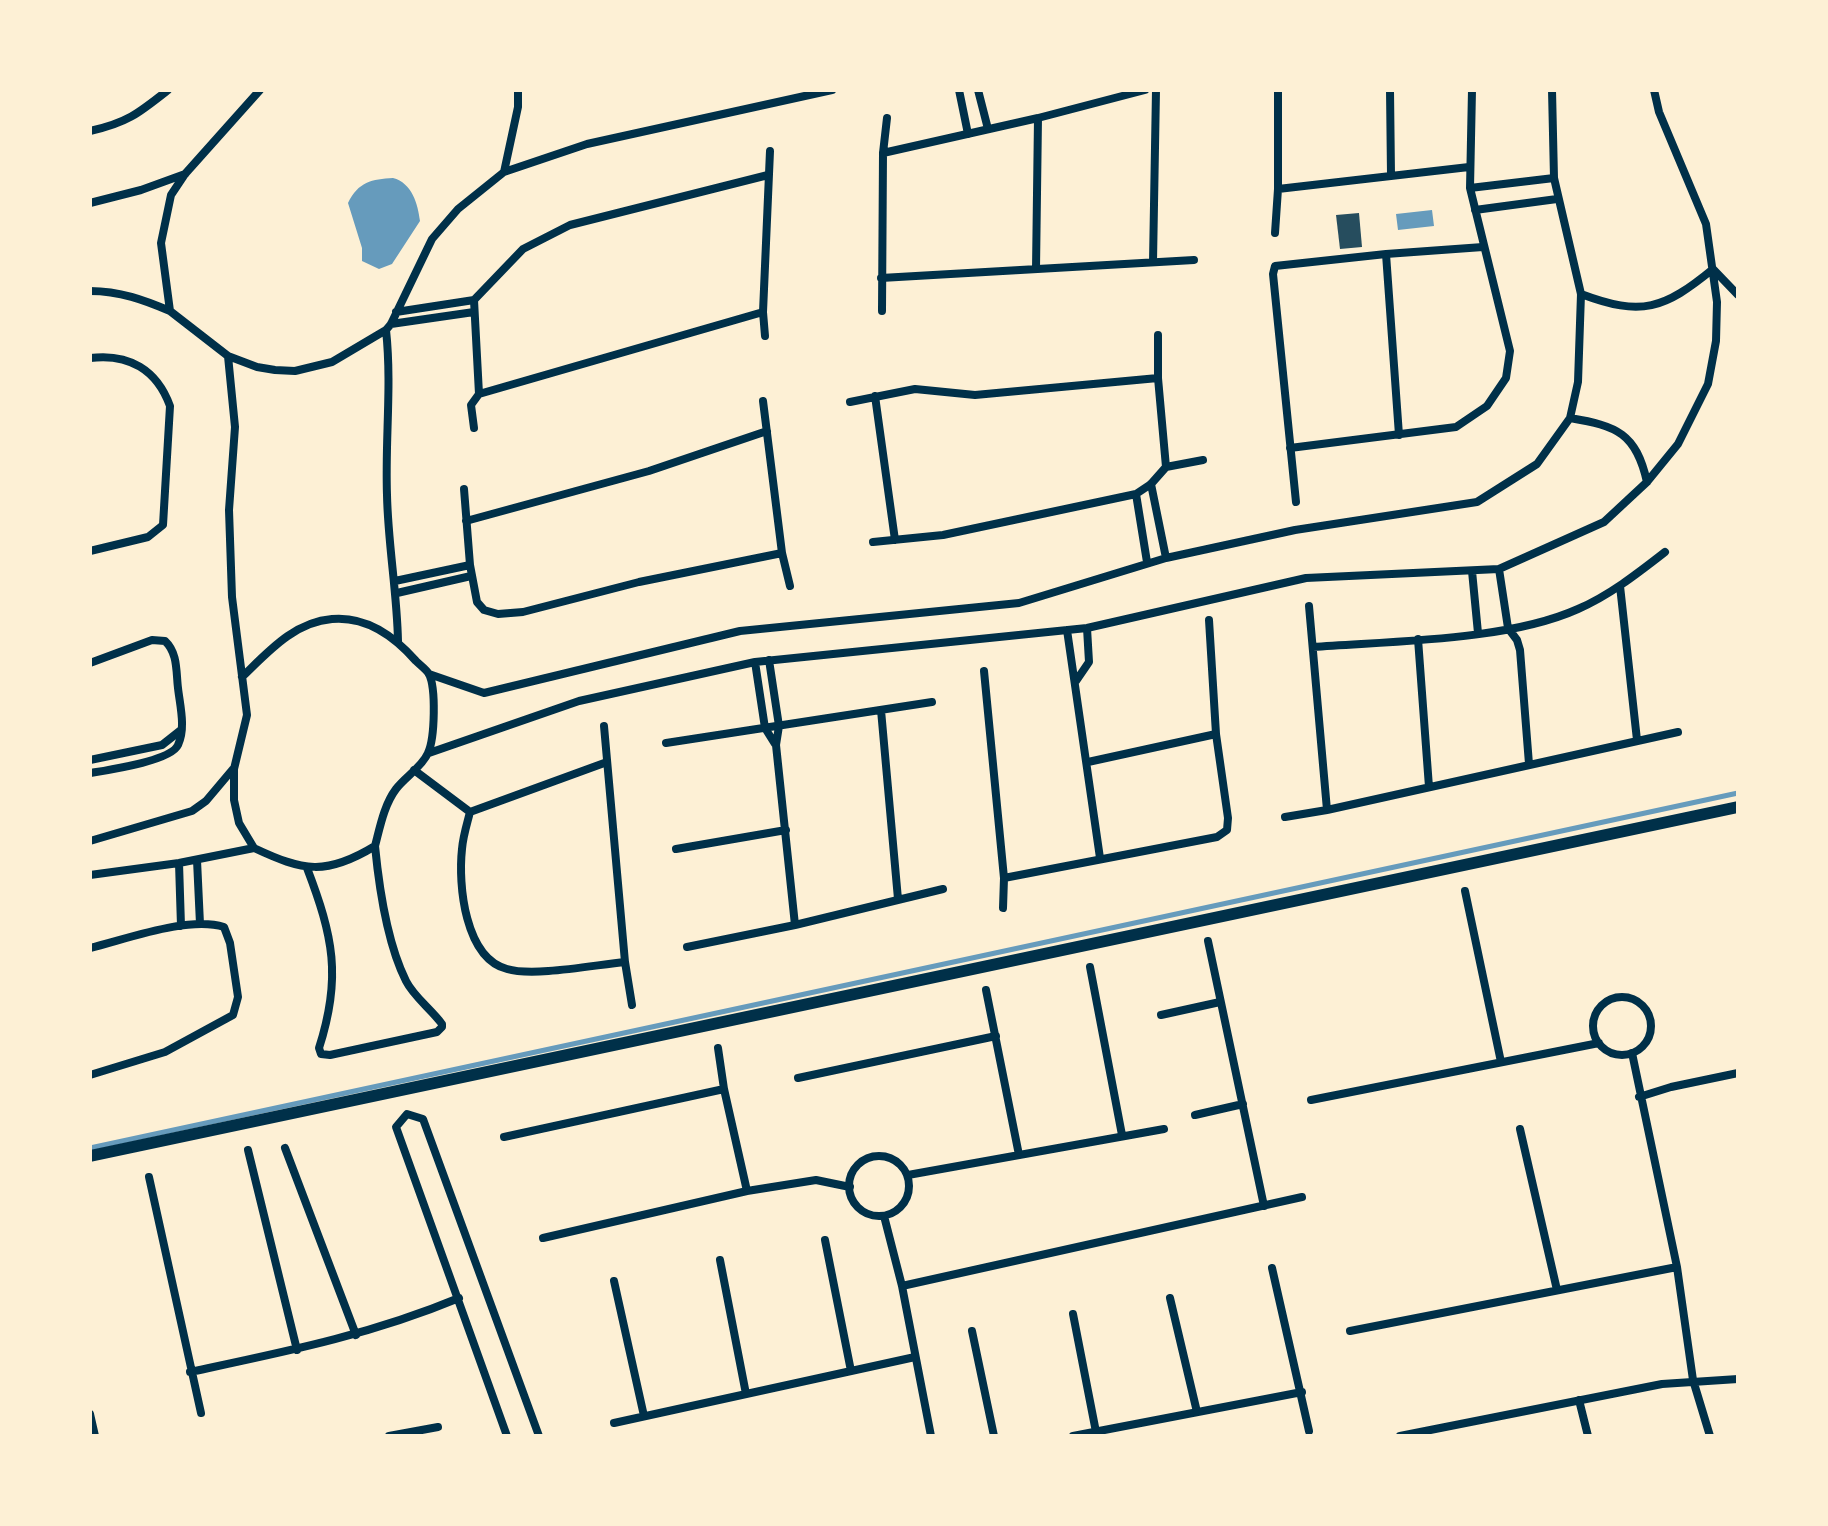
<!DOCTYPE html>
<html>
<head>
<meta charset="utf-8">
<style>
	body { margin:0 }
	#map { position:relative; width:1828px; height:1526px; overflow:hidden; background:#fdf0d5; font-family:"Open Sans",sans-serif }
	canvas { display:block }
	.frame { position:absolute; inset:0; border:92px solid #fdf0d5; pointer-events:none }
</style>
</head>
<body>
<div id="map">
<canvas width="1828" height="1526"></canvas>
<div class="frame"></div>
</div>
<script>
const c = document.querySelector('canvas').getContext('2d');
c.lineJoin = 'round';
function fill(path, color) {
  c.fillStyle = color;
  c.fill(path, 'evenodd');
}
function stroke(path, color, width, dash) {
  c.strokeStyle = color;
  c.lineWidth = width;
  c.lineCap = dash ? 'butt' : 'round';
  c.setLineDash(dash || []);
  c.stroke(path);
}
fill(new Path2D(`
	M393,178c19,5 25,26 27,43l-28,43 -13,5 -17,-8v-13l-14,-45c10,-21 24,-24 45,-25z
	M1432,210l2,16 -36,4 -2,-16z`), '#669bbc');
stroke(new Path2D(`
	M90,1148l1648,-355`), '#669bbc', 5);
fill(new Path2D(`
	M1359,213l3,34 -22,2 -4,-34z`), '#264d5e');
stroke(new Path2D(`
	M260,90l-75,84 -14,21 -10,48 9,68 58,45 29,11 18,3 20,1 37,-9 54,-32 5,-6 41,-85 26,-30 46,-37 14,-65v-17
	M959,90l9,44
	M978,90l10,39
	M1390,90l1,85
	M90,131c37,-8 49,-18 78,-41
	M883,153l155,-35 107,-28
	M504,172l83,-28 245,-54
	M1470,188l84,-10
	M1278,189l191,-22
	M90,203l51,-13 44,-16
	M1475,210l82,-11
	M1275,233l3,-44v-99
	M1386,254l13,181
	M1153,262l3,-172
	M1036,269l2,-151
	M881,278l313,-18
	M90,291c30,0 54,9 80,20
	M1581,294c61,23 83,15 132,-25l25,26
	M882,311l1,-158 4,-35
	M396,312l78,-12 49,-51 47,-24 198,-50
	M391,324l83,-12
	M386,330c6,55 -1,109 1,165 1,49 10,97 11,146
	M765,336l-2,-24 7,-161
	M228,356l7,71 -6,83 3,87 15,118 -13,54v31l5,23 15,25
	M90,358c39,-5 67,12 80,48l-7,119 -15,12 -58,14
	M479,394l284,-82
	M875,396l20,144
	M763,401l19,152 8,33
	M850,402l65,-13 60,6 183,-17
	M1570,418c47,8 66,15 77,64
	M474,428l-3,-23 8,-11 -5,-94
	M1290,448l166,-21 31,-21 19,-28 4,-27 -40,-163 2,-98
	M1166,467l37,-7
	M1151,484l15,74
	M464,489l6,76 7,37 7,8 14,4 25,-2 116,-30 143,-29
	M1136,494l11,68
	M1296,502l-23,-228 2,-8 111,-12 97,-7
	M466,521l183,-50 118,-40
	M873,542l70,-7 193,-41 15,-10 15,-17 -8,-89v-43
	M1499,569l9,59 9,12 3,10 9,114
	M1472,571l6,62
	M395,581l75,-16
	M1620,586l17,154
	M397,593l74,-17
	M1309,606l18,204
	M1067,630l33,228
	M1418,639l11,148
	M1313,647c78,-6 194,-6 265,-38 32,-14 60,-36 87,-57
	M769,660l10,66 -3,19 19,180
	M755,662l10,66 10,16
	M90,663l62,-23 13,1c13,12 11,31 13,47 2,18 8,40 0,57 -7,16 -70,25 -88,28
	M984,671l20,207 -1,30
	M429,674l55,19 256,-62 279,-28 147,-45 129,-28 182,-28 60,-38 33,-46 8,-36 3,-88 -27,-116 -2,-88
	M242,677c26,-25 52,-55 90,-58 34,-3 63,18 84,42 4,4 10,8 13,13 7,14 6,64 -1,79 -6,14 -23,24 -32,36 -12,16 -16,38 -21,57 -49,30 -72,25 -121,2
	M1076,681l13,-19 -2,-34
	M881,710l17,189
	M604,726l21,236 7,43
	M666,743l266,-41
	M429,753l150,-52 176,-39 332,-34 219,-50 193,-9 105,-47 43,-40 31,-38 30,-60 8,-43 1,-39 -11,-78 -47,-112 -5,-22
	M90,760l72,-15 19,-15
	M1088,762l128,-28
	M414,770l56,42
	M470,812c-3,12 -7,24 -8,37 -4,36 3,109 45,120 27,8 87,-4 118,-7
	M470,812l137,-50
	M1285,817l42,-7 351,-78
	M90,841l102,-30 14,-10 27,-32
	M676,849l110,-19
	M197,860l3,64
	M179,863l2,63
	M307,868c26,68 35,109 12,180l2,6 9,1 107,-23 5,-5v-3c-11,-15 -28,-27 -36,-43 -19,-38 -27,-94 -31,-135
	M90,875l89,-12 75,-15
	M1004,878l213,-41 10,-7 1,-12 -12,-84 -7,-114
	M1465,891l36,171
	M1208,941l56,265
	M687,947l108,-22 148,-36
	M90,948c37,-9 98,-32 134,-21l6,16 8,54 -5,18 -68,37 -75,23
	M1090,967l32,168
	M986,990l33,165
	M1593 1026a29 29 0 1 1 58 0a29 29 0 1 1-58 0Z
	M1161,1015l59,-13
	M718,1048l6,41 23,102
	M1632,1053l45,214 16,113 17,56
	M798,1078l198,-42
	M1639,1097l32,-10 67,-14
	M1311,1100l288,-57
	M1195,1115l48,-11
	M1520,1129l37,161
	M504,1137l220,-48
	M285,1148l71,187
	M248,1150l49,200
	M849 1186a30 30 0 1 1 60 0a30 30 0 1 1-60 0Z
	M908,1175l256,-46
	M149,1177l52,236
	M884,1216l18,70 29,150
	M543,1238l204,-47 69,-11 34,7
	M825,1240l26,131
	M720,1260l26,134
	M1272,1268l37,163
	M614,1281l30,135
	M902,1286l400,-89
	M1170,1298l27,114
	M1073,1314l23,118
	M972,1331l22,105
	M1350,1331l327,-64
	M190,1372c94,-20 180,-37 269,-74
	M1579,1400l9,36
	M90,1414l5,22
	M614,1423l301,-66
	M389,1436l49,-9
	M507,1436l-111,-309 11,-13 16,5 116,317
	M1073,1436l229,-44
	M1400,1436l262,-52 76,-5`), '#003049', 8);
stroke(new Path2D(`
	M90,1156l1648,-349`), '#003049', 12);
</script>
</body>
</html>
